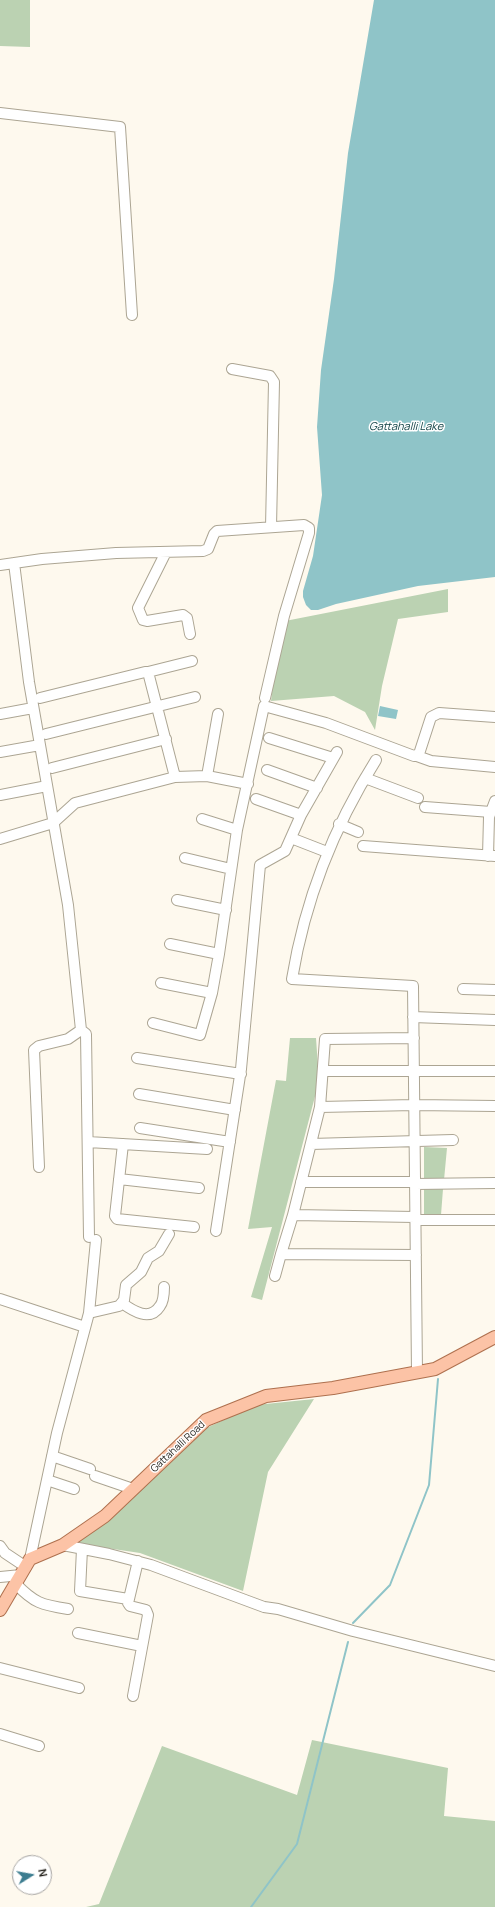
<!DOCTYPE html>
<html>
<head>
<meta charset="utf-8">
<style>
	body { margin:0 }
	#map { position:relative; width:495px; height:1907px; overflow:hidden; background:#fef9ee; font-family:Manrope,sans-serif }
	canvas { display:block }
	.north { position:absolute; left:12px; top:1855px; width:40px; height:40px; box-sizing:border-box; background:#fff; border:1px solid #a7a5a3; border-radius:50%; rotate:79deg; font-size:11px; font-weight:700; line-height:16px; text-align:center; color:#221f19 }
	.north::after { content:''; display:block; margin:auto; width:14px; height:18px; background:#3c7d90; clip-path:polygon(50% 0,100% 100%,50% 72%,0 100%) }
</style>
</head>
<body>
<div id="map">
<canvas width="495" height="1907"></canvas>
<div class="north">N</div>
</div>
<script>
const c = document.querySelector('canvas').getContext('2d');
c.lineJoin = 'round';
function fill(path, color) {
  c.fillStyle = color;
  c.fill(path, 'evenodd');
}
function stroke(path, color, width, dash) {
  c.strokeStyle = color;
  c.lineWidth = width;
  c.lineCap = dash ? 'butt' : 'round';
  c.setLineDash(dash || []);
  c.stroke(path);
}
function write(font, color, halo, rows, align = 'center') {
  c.font = font + ' Manrope,sans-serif';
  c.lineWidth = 3;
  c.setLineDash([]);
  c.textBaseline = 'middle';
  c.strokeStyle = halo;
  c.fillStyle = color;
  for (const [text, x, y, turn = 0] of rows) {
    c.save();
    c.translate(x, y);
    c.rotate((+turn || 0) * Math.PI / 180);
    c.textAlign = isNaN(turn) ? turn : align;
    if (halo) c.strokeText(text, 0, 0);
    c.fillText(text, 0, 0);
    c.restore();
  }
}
fill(new Path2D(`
	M0,0h30v47l-30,-1z
	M448,589v23l-50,7 -16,67 -7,44 -10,-18 -31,-16 -63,5 9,-79z
	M290,1038h26l3,43 -57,219 -11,-3 21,-70 -24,2 28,-149 10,1z
	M424,1147l23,1 -3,32h-20z
	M424,1189h19l-2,26 -17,-1z
	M314,1399l-46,73 -25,119 -103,-38 -67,-10 54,-39 75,-74 54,-25z
	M312,1740l136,28 -4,48 51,5v86h-409l13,-3 63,-158 135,49z`), '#bbd2b2');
fill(new Path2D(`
	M374,0h121v577l-77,9 -82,18 -18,6h-7l-5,-5 -3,-8v-6l10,-35 9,-61 -5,-68 4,-57 13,-91 14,-126z
	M380,706l18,4 -2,9 -18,-3z`), '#8fc4c8');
stroke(new Path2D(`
	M353,1623l37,-38 39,-100 9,-106
	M251,1907l46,-63 51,-202`), '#8fc4c8', 2);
const minor = new Path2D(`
	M0,113l120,14 12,188
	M232,369l38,7 4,6 -3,145
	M166,552l-28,56 5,12 4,1 36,-6 4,3 3,16
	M14,563l15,119 39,223 13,125 5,4 3,203
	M0,565l42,-6 74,-6 87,-2 5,-2 6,-15 3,-3 87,-6 5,3v5l-25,83 -19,82
	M148,672l44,-11
	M40,698l105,-26h3l27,105
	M0,714l33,-6
	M218,714l-11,62 41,8
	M46,734l149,-37
	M269,738l64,20
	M0,752l40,-7
	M417,756l14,5 64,6
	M376,760c-43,68 -71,140 -84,219l121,7 4,386
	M52,768l114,-29
	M267,770l50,18
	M365,778l53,20
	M0,795l47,-9
	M256,799l45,16
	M425,807l66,5
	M202,819l35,11
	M339,824l19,8
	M291,838l36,14
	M0,839l53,-16 22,-20 100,-26 32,-1
	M363,846l132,10
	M488,856l1,-39 6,-16
	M185,858l46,11
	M177,900l49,10
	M170,944l49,10
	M161,983l51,10
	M463,989l32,1
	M413,1017l82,3
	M153,1023l47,12 12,-42 7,-39 18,-124 27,-124 62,17 88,33 5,-2 12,-37 8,-4 56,4
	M414,1038l-89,1 -5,68 -27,108 122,2
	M137,1058l104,16
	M323,1071h172
	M139,1094l96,16
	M320,1107l94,-2 81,1
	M140,1128l90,14
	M88,1142l119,7
	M123,1144l-8,72 2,3 77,8
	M311,1144l142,-4
	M39,1167l-5,-117 5,-4 29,-7 13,-9
	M119,1179l80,9
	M301,1182h114
	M415,1184l80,-1
	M293,1215l-12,39 135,1
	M415,1220h80
	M216,1231l25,-162 19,-204 25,-14 16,-36 36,-63
	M275,1276l6,-22
	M0,1299l85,28
	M122,1303c11,8 28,19 38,3 4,-5 4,-13 4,-19
	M89,1313l30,-7 5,-6 2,-15 15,-13 7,-14 11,-7 10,-17
	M52,1456l38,13
	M95,1476l38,13
	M47,1480l27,9
	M63,1545l46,9 42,11 113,42 14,2 75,22 142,35
	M0,1546l5,7 21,14
	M82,1549l-2,42 48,8
	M30,1559l27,-126 32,-120 7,-73
	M0,1577l21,-2
	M16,1584c18,19 26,21 52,25
	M78,1633l64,13
	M0,1668l79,20
	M133,1696l15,-81 -2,-5 -16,-4 -2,-3 10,-42
	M0,1734l39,12`);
const major = new Path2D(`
	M0,1610l30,-51 33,-14 42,-29 101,-96 60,-24 67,-8 102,-19 60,-32`);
stroke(minor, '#aca593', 12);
stroke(major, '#ae704e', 14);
stroke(minor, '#fff', 10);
stroke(major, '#fcc3a6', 12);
write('10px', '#221f19', '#fff', [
	["Gattahalli Road",178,1447,-43]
]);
write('italic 11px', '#124346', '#fff', [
	["Gattahalli Lake",406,427]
]);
</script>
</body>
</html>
